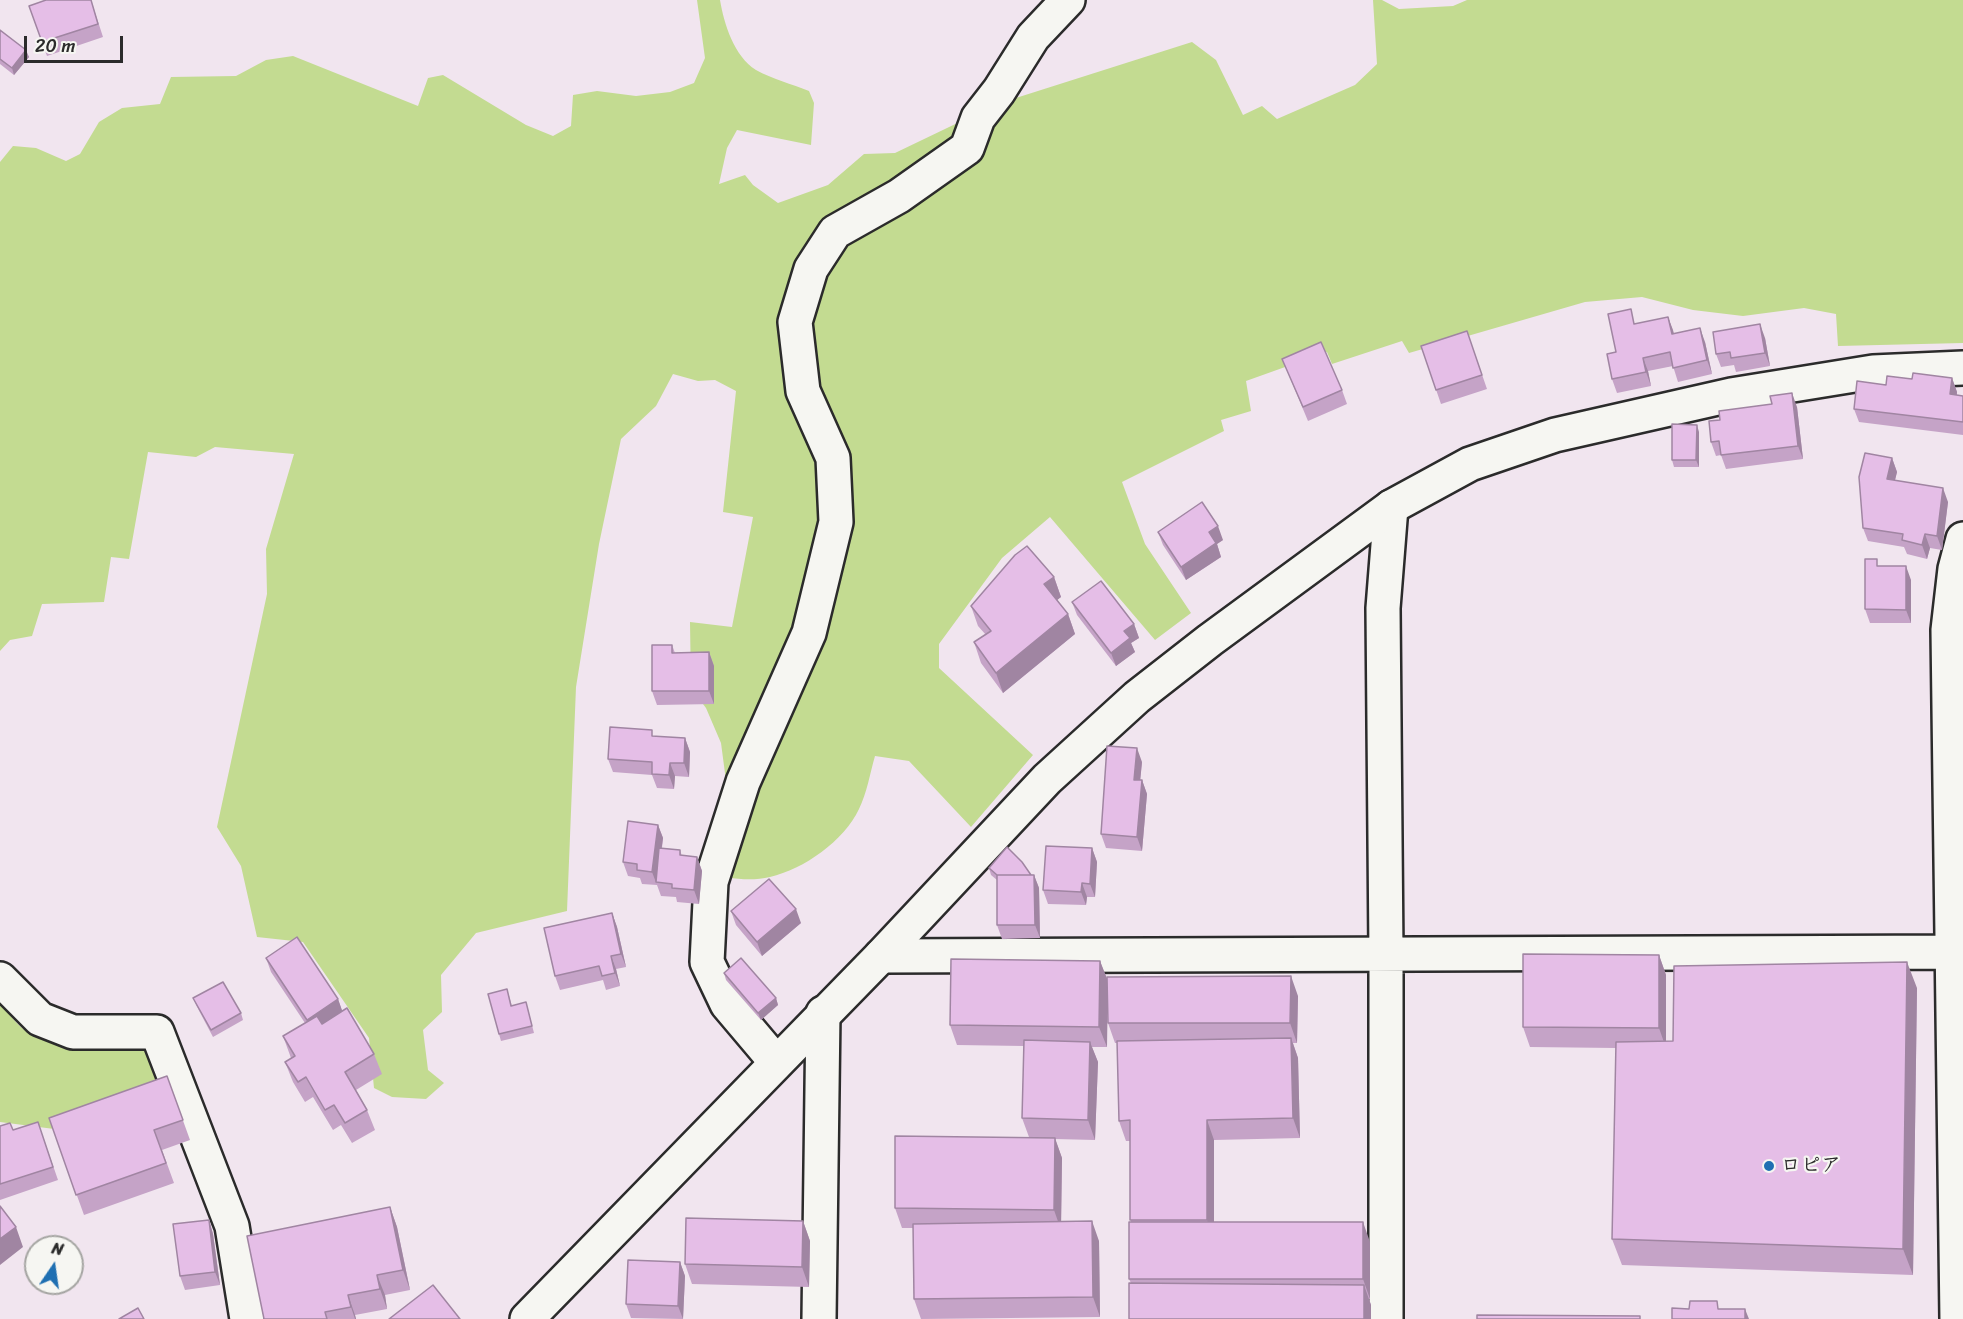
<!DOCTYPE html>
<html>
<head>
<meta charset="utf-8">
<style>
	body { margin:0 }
	#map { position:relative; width:1963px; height:1319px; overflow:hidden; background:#f1e5ef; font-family:Sriracha,sans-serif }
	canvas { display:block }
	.north { position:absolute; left:24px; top:1235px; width:60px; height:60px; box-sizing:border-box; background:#f6f6f2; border:2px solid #a5a5a2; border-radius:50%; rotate:13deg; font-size:16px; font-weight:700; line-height:24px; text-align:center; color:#2b2b2b }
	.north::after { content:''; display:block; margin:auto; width:21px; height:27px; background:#1f6fb2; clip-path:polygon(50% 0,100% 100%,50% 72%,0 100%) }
	.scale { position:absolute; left:24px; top:36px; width:99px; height:27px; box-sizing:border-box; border:3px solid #2b2b2b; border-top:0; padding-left:8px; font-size:18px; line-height:21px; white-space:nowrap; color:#2b2b2b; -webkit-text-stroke:4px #f6f6f2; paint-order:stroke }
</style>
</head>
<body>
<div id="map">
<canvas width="1963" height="1319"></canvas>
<div class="north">N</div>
<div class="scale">20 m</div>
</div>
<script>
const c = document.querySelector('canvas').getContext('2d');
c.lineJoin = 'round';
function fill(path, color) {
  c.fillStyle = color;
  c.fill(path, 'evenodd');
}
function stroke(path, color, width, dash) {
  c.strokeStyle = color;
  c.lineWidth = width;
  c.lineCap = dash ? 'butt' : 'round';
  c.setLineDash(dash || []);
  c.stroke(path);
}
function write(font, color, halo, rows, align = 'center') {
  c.font = font + ' Sriracha,"Klee One",sans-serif';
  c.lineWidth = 4.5;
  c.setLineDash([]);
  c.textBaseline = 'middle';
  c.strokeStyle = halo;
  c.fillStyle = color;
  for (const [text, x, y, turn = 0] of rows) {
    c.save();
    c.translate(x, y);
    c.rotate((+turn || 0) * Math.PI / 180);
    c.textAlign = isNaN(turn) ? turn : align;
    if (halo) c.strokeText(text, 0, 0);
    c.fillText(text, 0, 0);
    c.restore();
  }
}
fill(new Path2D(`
	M697,0h23c4,24 14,56 36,70 16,9 36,14 53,21l5,12 -3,42 -74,-15 -10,18 -8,36 26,-9 8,10 25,18 50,-18 36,-31 31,-1 102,-49 195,-62 24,18 27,55 19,-9 15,13 78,-34 22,-21 -4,-64h9l17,9 54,-3 14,-6h496v343l-125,3 -2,-32 -32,-6 -61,8 -50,-6 -51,-13 -57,5 -176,51 -7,-12 -70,23 -5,-12 -81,29 5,30 -30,9 3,11 -102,51 23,62 46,69 -36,27 -105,-123 -48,41 -63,86v24l94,87 -62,72 -62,-66 -34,-5c-5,17 -8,37 -16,53 -15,32 -55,60 -89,68 -21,5 -43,1 -64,-4l22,-77 -7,-53 -15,-35 -15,-20 -1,-66 42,5 21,-110 -30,-5 13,-121 -21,-11 -17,1 -25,-7 -17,32 -35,33 -22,105 -23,143 -9,224 -91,22 -35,42 1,37 -19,18 5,40 16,13 -18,16 -34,-2 -18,-9 -5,-50 -66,-96 -46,-5 -16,-71 -24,-39 50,-233 -1,-45 28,-95 -79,-7 -19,10 -48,-5 -19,107 -18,-2 -7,45 -62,2 -10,32 -22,4 -10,11v-489l13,-16 23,2 30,13 14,-7 19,-32 23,-14 38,-4 11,-27 65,-1 30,-16 27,-4 125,50 10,-28 15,-3 83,50 27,11 18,-10 2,-31 24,-4 39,5 34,-4 24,-9 11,-25z
	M0,1003c8,9 16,21 26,28 35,22 80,17 119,15l17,43 -100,41 -62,-8z`), '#c3db91');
const minor = new Path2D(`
	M881,956l1082,-4
	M0,979l40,40 33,13h84l75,194 15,93
	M776,1062l-49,-58 -20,-42 4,-80 32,-100 66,-149 27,-111 -3,-64 -30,-67 -8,-69 16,-53 24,-37 64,-36 68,-48 11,-30 21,-27 34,-54 35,-37
	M819,1319l4,-306
	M1386,1319v-365l-3,-346 8,-101
	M1957,1319l-9,-689 7,-61 8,-30`);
const tertiary = new Path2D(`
	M527,1319l354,-363 166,-177 90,-82 73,-57 181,-133 79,-43 85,-29 176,-40 142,-23 90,-4`);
stroke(minor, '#2b2b2b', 38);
stroke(tertiary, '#2b2b2b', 38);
stroke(minor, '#f6f6f2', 33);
stroke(tertiary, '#f6f6f2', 33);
fill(new Path2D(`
	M91,0l12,37 -56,19 -18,-50z
	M0,30l29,27 -15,18 -14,-11z
	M1668,317l6,17 31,8 7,32 -34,8 -5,-16 -25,5 3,15 -34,7 -5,-14 4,-27 20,-28z
	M1467,331l20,58 -46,15 -20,-58z
	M1765,338l5,28 -34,6 -2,-7 -13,2 -5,-13z
	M1282,359l60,31 5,14 -39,17z
	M1952,378l5,14v3l6,1v39l-104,-13 -5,-13 32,-24 26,-6z
	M1797,407l6,52 -77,10 -5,-14 -5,1 -5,-14z
	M1699,432v35h-25l-2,-7z
	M1892,458l5,14 -2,8 53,22 -6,48 -12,-2 -3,11 -20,-5 -3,-7 -36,-6 -5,-13z
	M1158,532l65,8 -6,4 4,13 -35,23 -23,-35z
	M1880,566l31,14v43h-41l-5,-14z
	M1054,577l7,20 -4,3 11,14 7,20 -72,59 -22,-30 -7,-21 12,-7 -8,-9 -7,-20z
	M1072,602l62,22 5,14 -8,5 4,9 -19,14 -39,-51z
	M672,645l3,8 34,-1 5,14v38l-57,1 -5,-14z
	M655,737l30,1 5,14 -1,25 -14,-1 -1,13 -17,-1 -5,-13 -39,-3 -5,-13z
	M1142,762l-2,18h2l5,14 -5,57 -36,-3 -5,-14z
	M658,825l5,13 -1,10 18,2 2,6 15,1 5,14 -3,33 -22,-2 -1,-5 -15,-1 -4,-11 -15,-1 -2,-6 -12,-2 -5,-14z
	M1092,848l5,14 -2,35h-8l-1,8 -38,-1 -5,-14z
	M989,868l45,7 5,13 1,50 -38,1 -5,-14v-45l-6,-5z
	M731,911l70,12 -39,33 -26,-31z
	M612,913l5,14 9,40 -10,2 4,17 -14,4 -3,-10 -43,10 -5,-14z
	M1659,955l7,20v66h7l244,-53 -4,287 -291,-10 -10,-26 4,-191 -86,-1 -7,-20z
	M266,958l72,41 4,12 32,43 8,20 -26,16 11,20 8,20 -23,13 -11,-18 -8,5 -20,-33 -8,5 -12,-20 -8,-20 6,-4 -8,-22 22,-13 -34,-51z
	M1100,961l7,19 191,16 -1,47h-4l5,15 2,80 -86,2v82l156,20v57h-1l2,6v14h-242l2,-36 -2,-4 2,-57 -1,-81h-4l-7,-20 -2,-78h-2l-7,-20 -1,-31v55h-15l6,15 -3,78 -40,-1 7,19 -1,64 38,19 1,76 -179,2 -7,-20 -1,-71h-11l-7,-20 134,-71 -7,-19 2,-72 -67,-1 -7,-20z
	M724,973l52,25 2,7 -17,15 -35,-40z
	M507,989l5,17 14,-4 8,31 -33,8 -2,-7z
	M193,998l48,15 2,7 -30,17 -17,-32z
	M167,1076l23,64 -28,10 12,33 -90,32 -35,-97z
	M38,1122l20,58 -58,20v-74l13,4z
	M390,1207l7,20 13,63 -25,5 2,14 -32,6 1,4h-92z
	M209,1220l4,14 7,51 -35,5 -5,-14z
	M803,1221l7,20 -1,46 -117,-3 -7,-20z
	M680,1262l5,14 -2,43 -52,-1 -5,-14z`), '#c5a3c7');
fill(new Path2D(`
	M26,50l3,7 -15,18 -2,-7z
	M1668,317l5,13 4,18 -5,-14z
	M1760,324l5,14 5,28 -5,-13z
	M1700,328l5,14 7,32 -5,-14z
	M1643,358l5,13 3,15 -5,-14z
	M1952,378l5,14 -2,16 -5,-14z
	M1792,393l5,14 6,52 -5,-13z
	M1697,425l2,7v35l-3,-7z
	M1892,458l5,14 -5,20 -5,-13z
	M1943,488l5,14 -6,48 -5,-14z
	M1218,526l5,14 -6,4 4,13 -35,23 -5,-13 28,-35z
	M1925,534l5,14 -3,11 -5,-14z
	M1906,566l5,14v43l-5,-13z
	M1054,577l7,20 -9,7 -8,-20z
	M1068,614l7,20 -72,59 -7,-20z
	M1134,624l5,14 -8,5 4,9 -19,14 -5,-13 13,-22z
	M709,652l5,14v38l-5,-13z
	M685,738l5,14 -1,25 -5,-14z
	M1137,748l5,14 -3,31 -5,-13z
	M670,763l5,13 -1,13 -5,-14z
	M1142,780l5,14 -5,57 -5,-14z
	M658,825l5,13 -6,44h-1l1,3 -5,-13z
	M1092,848l5,14 -2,35 -5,-13z
	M697,857l5,14 -3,33 -5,-14z
	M1034,875l5,13 1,50 -5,-13z
	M1082,883l5,14 -1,8 -5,-13z
	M796,909l5,14 -39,33 -5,-14z
	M612,913l5,14 9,40 -5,-13z
	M1659,955l7,20v73l-7,-20z
	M611,956l5,13 4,17 -5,-13z
	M1100,961l8,20 -1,66 -8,-20z
	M1907,962l10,26 -4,287 -10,-26z
	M1291,976l7,20 -1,47 -7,-20z
	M776,998l2,7 -17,15 -3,-7z
	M338,999l5,14 -31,20 -5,-13z
	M1291,1038l7,20 2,80 -7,-20z
	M1090,1042l8,20 -3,78 -7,-20z
	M1207,1120l7,20v100l-7,-20z
	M1055,1138l7,20 -1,72 -7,-20z
	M390,1207l7,20 13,63 -7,-20z
	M209,1220l4,14 7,51 -5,-13z
	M803,1221l7,20 -1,46 -7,-20z
	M1092,1221l7,20 1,76 -7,-20z
	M1363,1222l7,20v57l-7,-20z
	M16,1227l7,20 -23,18v-26z
	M680,1262l5,14 -2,43 -5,-13z
	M377,1275l8,20 2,14 -7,-20z
	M1364,1285l7,20v14h-7z
	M348,1295l7,20 1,4h-1l-4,-12z
	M1745,1309l4,10h-4z`), '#a085a2');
const building = new Path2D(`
	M46,0h45l7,24 -56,18 -13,-36z
	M0,30l26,20 -14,18 -12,-9z
	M1631,309l3,15 34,-7 4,17 28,-6 7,32 -34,8 -3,-16 -27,6 3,14 -34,7 -5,-25 9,-2 -8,-38z
	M1760,324l5,29 -34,5 -1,-6 -14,2 -3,-22z
	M1467,331l15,44 -46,15 -15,-44z
	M1321,342l21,48 -39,17 -21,-48z
	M1913,373l39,5 -2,16 13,2v26l-109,-13 3,-28 29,4 1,-9 25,3z
	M1792,393l6,53 -77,9 -2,-14 -8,1 -2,-21 11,-1 -1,-9 53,-7 -2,-8z
	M1672,424l25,1 -1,35h-24z
	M1865,453l27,5 -5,21 56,9 -6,48 -12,-2 -3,11 -20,-5 1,-6 -40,-6 -4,-51z
	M1202,502l16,24 -9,6 7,11 -35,24 -23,-35z
	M1027,546l27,31 -10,7 24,30 -72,59 -22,-31 17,-11 -20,-25 44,-51z
	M1865,559h12v7h29v44l-41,-1z
	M1101,581l33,43 -10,7 6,7 -19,15 -39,-51z
	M652,645h20v8l37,-1v39h-57z
	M610,727l42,3v6l33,2 -1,25h-14l-1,12 -17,-1v-12l-44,-3z
	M1107,746l30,2 -3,32h8l-5,57 -36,-3z
	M628,821l30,4 -6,47 -15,-2v-6l-14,-2z
	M1046,846l46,2 -2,36 -8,-1 -1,9 -38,-2z
	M1007,847l15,15 9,13h-34l-8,-7z
	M659,848l21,2v5l17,2 -3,33 -22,-2v-4l-16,-2z
	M997,875h37l1,50h-38z
	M769,879l27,30 -39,33 -26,-31z
	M612,913l9,41 -10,2 4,17 -13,3 -3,-10 -44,10 -11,-48z
	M297,937l41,62 -31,21 -41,-62z
	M1523,954l136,1v73l-136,-1z
	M741,958l35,40 -18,15 -34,-40z
	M951,959l149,2 -1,66 -149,-2z
	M1907,962l-4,287 -291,-10 4,-197 57,-1 1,-75z
	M1291,976l-1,47h-182l-1,-46z
	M223,982l18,31 -30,17 -18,-32z
	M507,989l4,17 15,-4 6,24 -33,8 -11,-40z
	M347,1008l27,46 -29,18 22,38 -22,13 -11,-18 -9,5 -19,-33 -8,5 -13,-20 10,-6 -12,-20 34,-20 5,8z
	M1291,1038l2,80 -86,2v100h-77v-100l-11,1 -2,-80z
	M1024,1040l66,2 -2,78 -66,-2z
	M167,1076l16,44 -29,10 12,33 -90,32 -27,-77z
	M38,1122l15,45 -53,17v-58l10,-3 3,7z
	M895,1136l160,2 -1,72 -159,-2z
	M0,1206l16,21 -16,12z
	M390,1207l13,63 -26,5 3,14 -32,6 3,12 -26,5 2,7h-63l-17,-83z
	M686,1218l117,3 -1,46 -117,-3z
	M209,1220l6,52 -35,4 -7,-52z
	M1092,1221l1,76 -179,2 -1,-75z
	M1129,1222h234v57h-234z
	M628,1260l52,2 -2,44 -52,-2z
	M1129,1283l235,2v34h-235z
	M433,1285l27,34h-71z
	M1690,1301h27l1,8h27v10h-73v-11l17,1z
	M138,1308l6,11h-25z
	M1477,1315l163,1v3h-163z`);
fill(building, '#e5bee7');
stroke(building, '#a085a2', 1.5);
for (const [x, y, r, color] of [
	[1769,1166,6,"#1f6fb2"]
]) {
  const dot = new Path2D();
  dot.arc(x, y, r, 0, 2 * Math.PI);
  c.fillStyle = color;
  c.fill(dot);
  stroke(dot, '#f6f6f2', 2);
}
write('bold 20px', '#2b2b2b', '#f6f6f2', [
	["ロピア",1781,1166]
], 'left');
</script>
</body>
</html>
